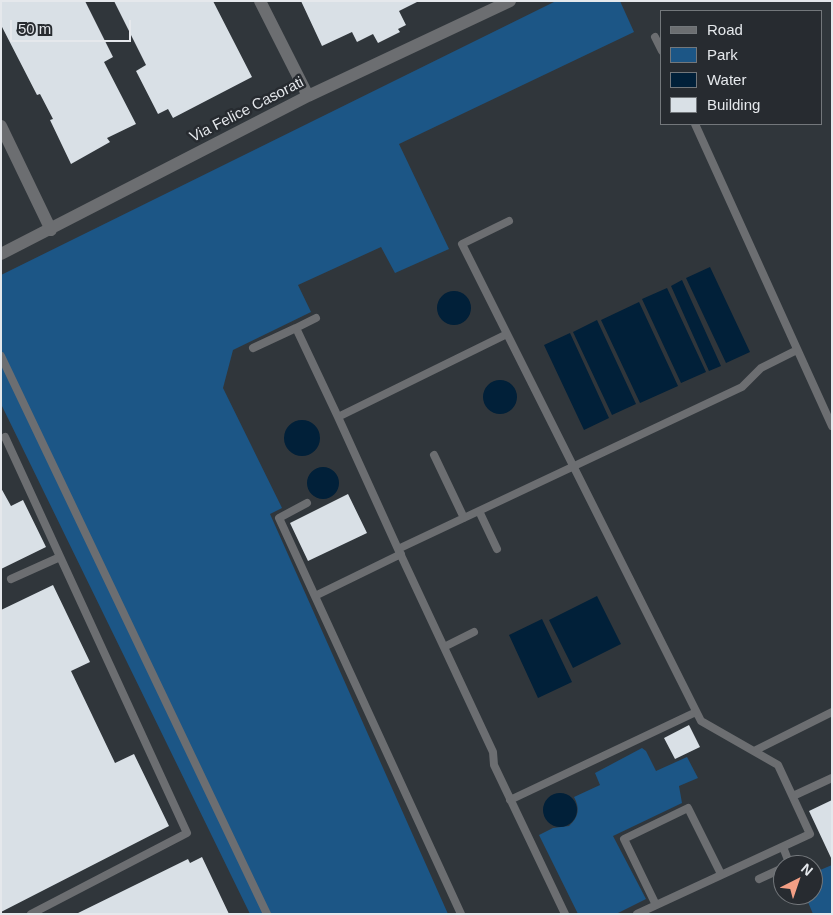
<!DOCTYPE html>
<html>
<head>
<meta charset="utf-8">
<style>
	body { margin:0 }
	#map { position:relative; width:833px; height:915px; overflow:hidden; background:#30363b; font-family:Arial,sans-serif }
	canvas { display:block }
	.frame { position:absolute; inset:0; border:2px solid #e5e8ec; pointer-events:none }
	.legend { position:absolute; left:660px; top:10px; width:162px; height:115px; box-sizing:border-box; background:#272b30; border:1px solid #73777b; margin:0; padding:6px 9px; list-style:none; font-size:15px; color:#e5e8ec }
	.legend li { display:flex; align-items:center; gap:10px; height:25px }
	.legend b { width:25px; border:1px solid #73777b }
	.north { position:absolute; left:773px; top:855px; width:50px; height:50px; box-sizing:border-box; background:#272b30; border:1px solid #73777b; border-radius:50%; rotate:41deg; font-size:14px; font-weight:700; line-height:20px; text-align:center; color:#e5e8ec }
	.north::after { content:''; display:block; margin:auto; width:18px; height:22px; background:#f39f85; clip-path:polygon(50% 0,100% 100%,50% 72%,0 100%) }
	.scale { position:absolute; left:10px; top:20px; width:121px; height:22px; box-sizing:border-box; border:2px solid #e5e8ec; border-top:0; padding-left:6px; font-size:15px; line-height:18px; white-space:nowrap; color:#e5e8ec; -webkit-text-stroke:4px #272b30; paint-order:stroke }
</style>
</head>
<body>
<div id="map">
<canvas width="833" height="915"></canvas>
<div class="frame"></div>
<ul class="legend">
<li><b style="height:6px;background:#6c6e71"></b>Road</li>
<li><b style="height:14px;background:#1c5686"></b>Park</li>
<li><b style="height:14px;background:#012039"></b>Water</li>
<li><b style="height:14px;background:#d9e0e6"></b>Building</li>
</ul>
<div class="north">N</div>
<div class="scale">50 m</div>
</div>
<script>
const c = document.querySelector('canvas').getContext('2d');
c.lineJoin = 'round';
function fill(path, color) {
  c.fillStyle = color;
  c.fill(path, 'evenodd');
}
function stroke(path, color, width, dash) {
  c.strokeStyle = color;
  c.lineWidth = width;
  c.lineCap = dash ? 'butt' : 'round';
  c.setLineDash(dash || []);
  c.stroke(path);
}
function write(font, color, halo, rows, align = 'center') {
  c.font = font + ' Arial,sans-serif';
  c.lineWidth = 5;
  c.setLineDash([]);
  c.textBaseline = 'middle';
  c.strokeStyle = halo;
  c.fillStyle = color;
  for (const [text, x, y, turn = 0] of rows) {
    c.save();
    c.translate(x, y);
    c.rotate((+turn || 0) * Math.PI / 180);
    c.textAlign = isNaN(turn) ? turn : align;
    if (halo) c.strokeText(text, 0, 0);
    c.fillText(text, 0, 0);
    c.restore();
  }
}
fill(new Path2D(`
	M556,1h64l14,31 -235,112 50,105 -54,24 -14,-26 -83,38 13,27 -78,38 -10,38 59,120 -12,6 178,400h-198l-249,-510v-129z
	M642,748l4,3 10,20 31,-14 11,21 -19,8 3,17 -69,33 33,63 -30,15h-38l-39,-79 14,-7 16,-2c10,-9 11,-18 5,-29l26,-12 -5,-12z
	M832,865v49h-19l-8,-19h8v-22z`), '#1c5686');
fill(new Path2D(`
	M710,267l40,85 -24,11 -40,-85z
	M682,280l39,86 -12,5 -38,-85z
	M667,288l39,84 -25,11 -39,-84z
	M437 308a17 17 0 1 1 34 0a17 17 0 1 1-34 0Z
	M639,302l39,84 -38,17 -39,-83z
	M597,320l39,84 -24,11 -39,-83z
	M570,333l39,85 -25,12 -40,-85z
	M483 397a17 17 0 1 1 34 0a17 17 0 1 1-34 0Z
	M284 438a18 18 0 1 1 36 0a18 18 0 1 1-36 0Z
	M307 483a16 16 0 1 1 32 0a16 16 0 1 1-32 0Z
	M597,596l24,48 -48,24 -24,-48z
	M542,619l30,63 -34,16 -29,-63z
	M543 810a17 17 0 1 1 34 0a17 17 0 1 1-34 0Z`), '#012039');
fill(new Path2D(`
	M1,1h84l28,56 -9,5 32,62 -29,14 3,4 -39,22 -21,-44 3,-1 -13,-25 -3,1 -36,-70z
	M114,1h99l39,76 -79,41 -5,-9 -10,5 -22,-43 10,-6z
	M301,1h118l-20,10 7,14 -8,4 2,3 -22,11 -5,-9 -16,8 -5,-10 -30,14z
	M1,488l10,18 12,-6 23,47 -45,22z
	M348,494l19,39 -59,28 -18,-38z
	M53,585l37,77 -19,9 44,92 19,-9 35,72 -168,86v-302z
	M689,725l11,22 -25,12 -11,-21z
	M832,800v60l-23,-49z
	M202,857l27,57h-153l112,-55 2,4z`), '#d9e0e6');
stroke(new Path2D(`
	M655,37l7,14
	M695,124l137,302
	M509,221l-47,23 239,477 77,44 32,69 -173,80
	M296,328l20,-10
	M253,348l43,-20 42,89
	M1,356l266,558
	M5,437l182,396 -156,81
	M434,455l30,63
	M307,503l-28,15 182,396
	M479,511l18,38
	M398,549l-60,-132 169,-83
	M11,579l49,-22
	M315,596l86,-42
	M444,647l30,-15
	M754,751l78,-39
	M793,796l39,-18
	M510,800l186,-88
	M783,847l7,18
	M759,879l24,-11
	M656,905l-32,-66 64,-31 33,66
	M565,914l-71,-149 -1,-13 -95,-203 344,-162 19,-19 36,-18`), '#6c6e71', 8);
stroke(new Path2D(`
	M260,1l48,95
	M1,126l50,104
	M1,254l307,-158 202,-95`), '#6c6e71', 12);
write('15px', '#e5e8ec', '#272b30', [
	["Via Felice Casorati",247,110,-27]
]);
</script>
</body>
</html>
